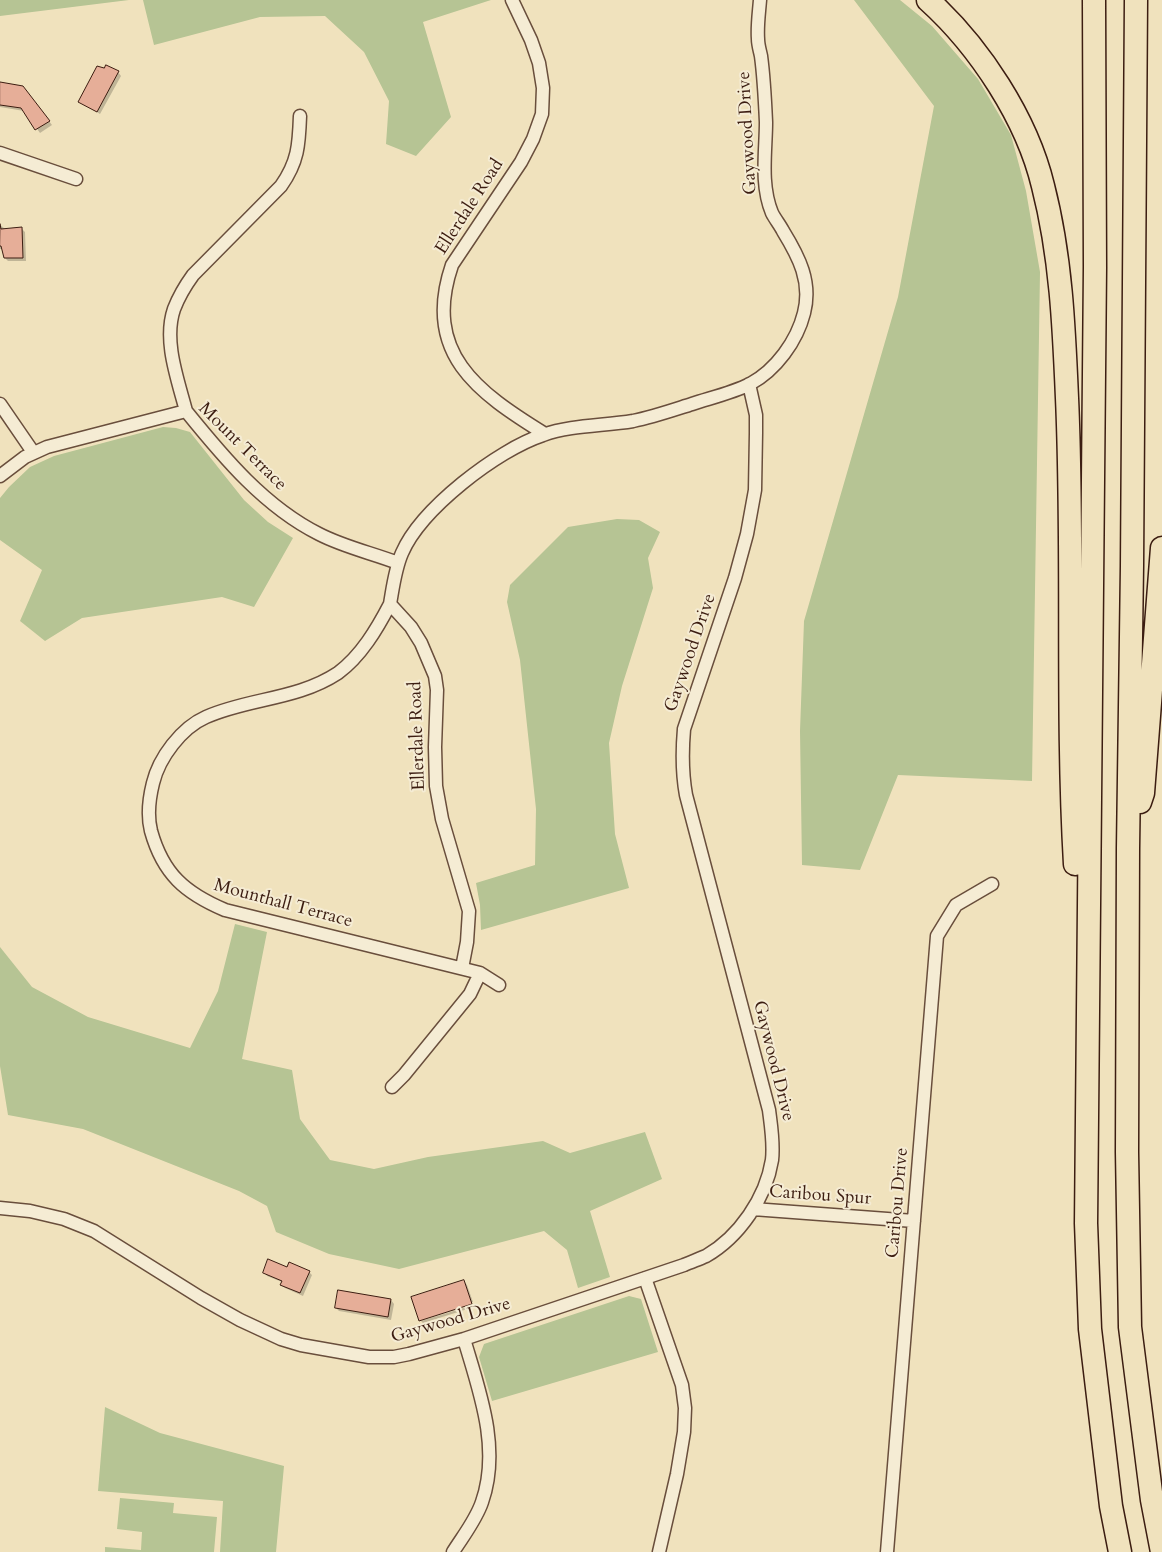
<!DOCTYPE html>
<html>
<head>
<meta charset="utf-8">
<style>
	body { margin:0 }
	canvas { display:block; background:#f0e2bd }
</style>
</head>
<body>
<canvas width="1162" height="1552"></canvas>
<script>
const c = document.querySelector('canvas').getContext('2d');
c.lineJoin = 'round';
function fill(path, color) {
  c.fillStyle = color;
  c.fill(path, 'evenodd');
}
function stroke(path, color, width, dash) {
  c.strokeStyle = color;
  c.lineWidth = width;
  c.lineCap = dash ? 'butt' : 'round';
  c.setLineDash(dash || []);
  c.stroke(path);
}
function write(font, color, halo, rows, align = 'center') {
  c.font = font + ' Cardo,serif';
  c.lineWidth = 4;
  c.setLineDash([]);
  c.textBaseline = 'middle';
  c.strokeStyle = halo;
  c.fillStyle = color;
  for (const [text, x, y, turn = 0] of rows) {
    c.save();
    c.translate(x, y);
    c.rotate((+turn || 0) * Math.PI / 180);
    c.textAlign = isNaN(turn) ? turn : align;
    if (halo) c.strokeText(text, 0, 0);
    c.fillText(text, 0, 0);
    c.restore();
  }
}
fill(new Path2D(`
	M0,0h129l-129,16z
	M143,0h348l-68,22 28,95 -35,39 -30,-12 3,-43 -25,-49 -39,-36 -65,1 -106,28z
	M854,0h46l32,26 46,53 33,56 15,56 14,81 -8,509 -134,-6 -38,95 -58,-5 -2,-134 4,-110 94,-324 36,-191z
	M163,427l13,1 14,4 54,68 24,22 25,16 -39,69 -32,-10 -140,21 -37,23 -25,-20 22,-51 -42,-30v-42l9,-11 21,-20 24,-11z
	M617,519l22,1 21,12 -12,26 5,30 -31,98 -13,57 6,91 14,54 -148,42 -1,-25 -4,-22 59,-18 1,-56 -16,-149 -13,-58 3,-17 58,-58z
	M235,924l32,8 -25,127 50,11 8,49 30,41 44,9 54,-12 115,-16 27,12 75,-21 17,47 -72,32 20,66 -32,11 -11,-38 -23,-19 -145,38 -70,-15 -53,-22 -9,-26 -28,-15 -156,-62 -75,-14 -8,-49v-119l32,40 56,30 102,31 28,-57z
	M629,1296l12,3 17,53 -166,49 -13,-44 5,-13z
	M105,1407l55,26 124,33 -8,86h-56l3,-51 -125,-10z
	M120,1498l54,5 -1,10 44,4 -3,35h-109v-5l36,3 1,-18 -25,-3z`), '#b6c494');
fill(new Path2D(`
	M118,72l3,4 -21,38 -20,-12z
	M0,84l23,3 29,38 -12,8 -16,-22 -24,-4z
	M0,225l4,3v2l18,-1 3,3 1,29h-18l-3,-3 -2,-9h-3z
	M287,1269l22,3 3,3 -9,21 -18,-8 -4,-3 1,-3 -15,-6 -3,-4z
	M464,1281l3,4 6,17 -53,17z
	M339,1291l52,9 3,4 -3,16 -52,-9 -3,-3z
	M473,1305l1,2 -51,16 -2,-2z`), '#0003');
const building = new Path2D(`
	M106,65l13,6 -22,41 -19,-10 19,-36 7,2z
	M0,82l23,4 27,35 -15,9 -14,-22 -21,-3z
	M0,224l1,5 21,-2 1,31h-19l-3,-12h-1z
	M268,1259l19,8 2,-5 21,9 -10,22 -20,-8 2,-4 -19,-8z
	M464,1280l8,24 -53,17 -8,-24z
	M338,1290l53,9 -3,18 -53,-9z`);
fill(building, '#e6ae98');
stroke(building, '#3c1d11', 1);
const street = new Path2D(`
	M512,0l19,40 8,23 4,25 -1,26 -9,25 -12,23 -69,103c-30,88 25,127 93,169
	M0,153l76,26
	M0,404l33,48
	M186,411c-8,-31 -23,-70 -12,-102 5,-13 11,-23 19,-34l88,-89c17,-24 18,-41 19,-70
	M0,476l25,-19 22,-10 139,-36c38,47 79,96 133,123 25,13 53,19 79,29
	M390,604c-13,25 -29,52 -52,69 -41,27 -89,25 -132,44 -25,11 -47,41 -53,66 -4,16 -6,32 -2,48 12,43 34,62 74,79l255,63 19,12
	M462,968l5,-26 2,-31 -27,-92 -6,-33 -1,-39 2,-57 -2,-14 -14,-33 -10,-16 -21,-23c3,-17 5,-35 12,-51 19,-44 95,-103 141,-118 28,-10 60,-9 90,-14 20,-4 40,-11 59,-17 18,-6 40,-11 58,-20 26,-14 47,-43 54,-71 8,-31 -5,-56 -21,-82 -3,-6 -8,-12 -11,-18 -12,-29 -6,-62 -6,-91 -1,-22 -2,-44 -5,-66 -1,-5 -3,-11 -3,-17 -1,-13 1,-26 2,-39
	M392,1087l12,-12 66,-81 10,-21
	M0,1208l30,3 34,8 30,12 107,67 39,22 41,19 20,6 68,12h25l15,-3 55,-15 220,-74c7,-3 15,-6 22,-9 33,-19 60,-58 66,-96 2,-17 -1,-34 -3,-50l-83,-315c-4,-22 -4,-43 -2,-66l51,-151 12,-44 8,-44 1,-57v-18l-7,-31
	M753,1209l161,12
	M645,1278l37,107 3,23 -1,24 -7,42 -18,78
	M453,1552c10,-16 23,-32 29,-50 19,-54 -3,-112 -18,-163
	M887,1552l50,-616 19,-31 36,-21`);
const highway = new Path2D(`
	M928,0c52,47 99,119 115,186 18,70 21,141 24,212 7,155 -1,311 8,466
	M1094,0l1,267 -9,956 4,106 21,177 9,46
	M1136,0l-4,566 -4,282 -1,304 3,175 22,173 10,52
	M1140,802l3,-9 19,-245`);
stroke(street, '#694e3c', 15);
stroke(highway, '#3c1d11', 25);
stroke(street, '#f5ecd4', 12);
stroke(highway, '#f0e2bd', 22);
write('18px', '#3c1d11', '#f5ecd4', [
	["Gaywood Drive",748,133,-93],
	["Ellerdale Road",470,207,-57],
	["Mount Terrace",242,447,45],
	["Gaywood Drive",691,653,-71],
	["Ellerdale Road",418,736,-92],
	["Mounthall Terrace",283,904,15],
	["Gaywood Drive",773,1061,76],
	["Caribou Spur",820,1196,4],
	["Caribou Drive",898,1203,-85],
	["Gaywood Drive",451,1321,-16]
]);
</script>
</body>
</html>
